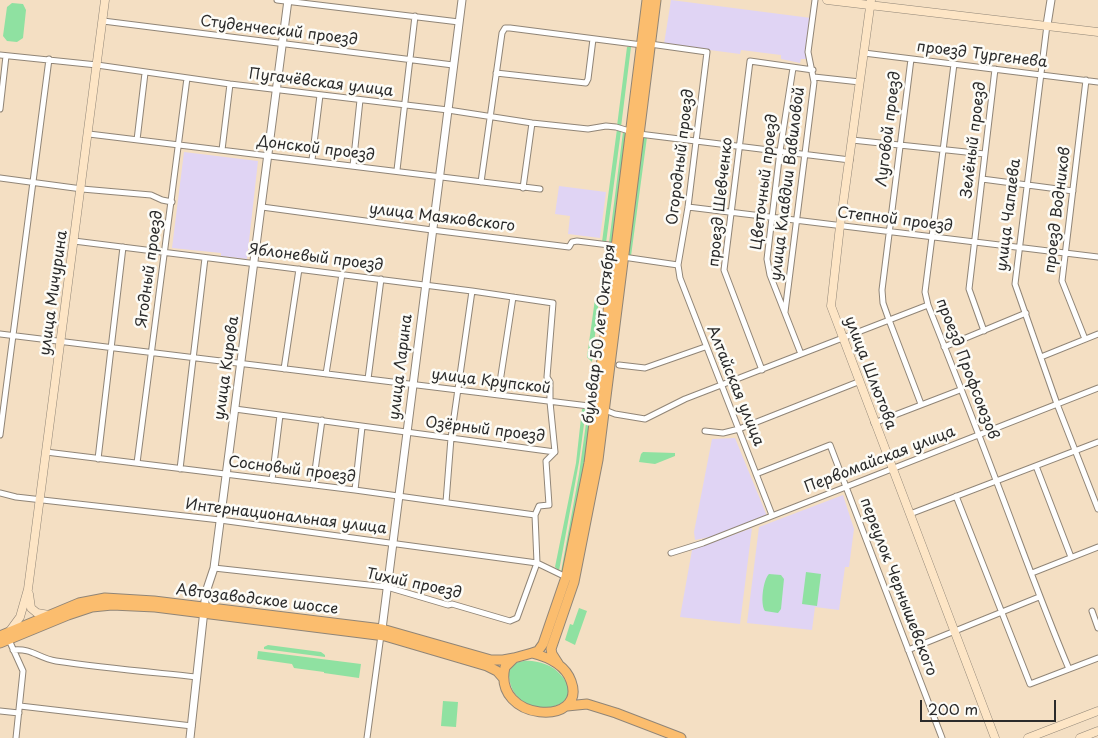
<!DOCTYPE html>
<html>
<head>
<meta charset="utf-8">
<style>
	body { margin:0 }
	#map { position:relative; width:1098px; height:738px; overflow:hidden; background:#f4dfc3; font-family:"Playpen Sans",sans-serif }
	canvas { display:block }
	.scale { position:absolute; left:920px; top:700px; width:136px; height:22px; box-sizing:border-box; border:2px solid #2b2b2b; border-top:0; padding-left:6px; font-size:15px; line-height:18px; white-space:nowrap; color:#2b2b2b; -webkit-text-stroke:4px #fdfcf7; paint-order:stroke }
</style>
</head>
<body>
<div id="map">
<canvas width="1098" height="738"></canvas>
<div class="scale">200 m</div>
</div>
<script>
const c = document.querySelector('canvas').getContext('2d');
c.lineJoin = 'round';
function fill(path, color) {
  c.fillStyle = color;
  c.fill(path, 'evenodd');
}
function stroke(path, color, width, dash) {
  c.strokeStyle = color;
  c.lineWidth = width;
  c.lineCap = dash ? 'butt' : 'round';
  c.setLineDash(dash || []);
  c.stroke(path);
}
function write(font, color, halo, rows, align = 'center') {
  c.font = font + ' "Playpen Sans",sans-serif';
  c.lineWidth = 5;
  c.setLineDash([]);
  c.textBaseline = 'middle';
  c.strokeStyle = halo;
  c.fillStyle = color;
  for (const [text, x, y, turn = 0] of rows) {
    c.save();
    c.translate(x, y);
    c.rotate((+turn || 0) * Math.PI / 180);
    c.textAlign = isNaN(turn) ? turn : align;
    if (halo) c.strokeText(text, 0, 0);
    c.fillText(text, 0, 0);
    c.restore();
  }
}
fill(new Path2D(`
	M671,0l140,18 -5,41h-5l-1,4 -19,-4v-4l-40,-5 -1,4 -76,-10z
	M184,152l74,9 -11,98 -26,-3v-3l-49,-5z
	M559,186l47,6 -6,46 -32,-4 2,-18 -15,-2z
	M735,438l32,78 -57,21 -15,3 -1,-8 18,-93z
	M843,495l11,34 -5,38h-4l-6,43 -24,-3 -3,23 -65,-7 12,-96z
	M752,528l-12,96 -60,-7 12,-67z`), '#e0d4f4');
fill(new Path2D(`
	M12,3l11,1 3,6 -3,28 -6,4 -10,-1 -4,-5 4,-29z
	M627,47h4l-10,80 -4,-1z
	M617,129l4,2 -15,112 -4,-1z
	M623,132l3,2 -12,110 -5,-1z
	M644,137h3l-16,119 -3,-1 13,-116z
	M595,299h4l-7,63 -5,-5z
	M582,409h4l-7,53 -20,109 -4,-4 21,-104z
	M588,409l3,2 -3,41 -24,119 -3,1 18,-98z
	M643,452l32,1v3l-20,8 -16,-2 2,-8z
	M806,572l15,2 -4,32 -15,-2z
	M769,574l12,1 3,4 -3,30 -3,4 -13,-2c-5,-7 -2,-31 4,-37z
	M579,608l8,3 -12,34 -10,-5 5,-16 3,1z
	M268,645l53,7 4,3v2l-61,-8v-2z
	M258,651l103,13 -2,14 -35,-5v-1l-30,-4 -2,-4 -35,-5z
	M524,661c13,-1 28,4 36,13 37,37 -53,53 -51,-3l6,-8z
	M443,701l15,1 -2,25 -15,-1z`), '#8fe1a1');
const minor = new Path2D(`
	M277,0l182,22
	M103,21l350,44
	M1047,25l-32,259 42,120 41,105
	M650,44l57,8 -19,155 -10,58 2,13 92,237
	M864,53l234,29
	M0,55l97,10 133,19 218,26 84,13 56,6 18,-3 10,1 23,7 211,26
	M911,59l-29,231 1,13 6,17 32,84
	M954,64l-29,228 3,13c25,63 50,127 74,191 22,58 43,116 67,173
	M793,68l-13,83 -13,108 3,16 31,79
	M496,73l90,10 2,-4 5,-40
	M814,77l46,5
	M0,109l6,-53
	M89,134l451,55
	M137,140l8,-67
	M852,140l133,14
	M222,150l8,-66
	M312,160l8,-65
	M353,166l7,-66
	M397,170l18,-154
	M0,178l82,11 69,6 11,5 10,2
	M982,179l91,12
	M481,182l21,-149 3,-5h5l132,17
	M523,188l9,-65
	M262,207l170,23 137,17 3,-5 5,-1 40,5
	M688,207l410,50
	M74,241l398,50 81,12 -6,74 3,5v20l5,50 -9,9 3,44 -10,1 -4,9 2,48 -20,55 -7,3 -58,-17 -4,1 -61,-18 -173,-19
	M623,257l55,8
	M785,312l29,-230 -6,-30 7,-52
	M984,331l-15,-42 26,-220
	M0,334l597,73 18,7 30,5 40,-20 243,-94
	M1085,339l-23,-58 24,-201
	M944,347l82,-34
	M1041,357l57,-23
	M619,365l26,3 60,-21
	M284,369l15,-100
	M762,370l-38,-100 26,-209 63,9
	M326,374l16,-100
	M368,379l13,-100
	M498,395l15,-98
	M235,409l320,43
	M874,423l86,-33
	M705,431l18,2 16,-4 119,-47
	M0,435l49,-376
	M46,452l309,38 180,25
	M98,459l25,-212
	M137,463l50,-385
	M1036,466l35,91
	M180,469l25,-211
	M756,474l74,-29 112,293
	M272,480l8,-65
	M313,485l9,-65
	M355,490l7,-63
	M0,493l16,4 204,23 317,43 29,14
	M956,496l74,188 68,-26
	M446,502l5,-64 21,-147
	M910,514l188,-72
	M671,553l32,-10 395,-155
	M1032,573l66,-26
	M1092,611l6,17
	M9,640l14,31 -7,67
	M13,650c19,-2 25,8 43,11 47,7 94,11 141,16
	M908,650l131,-53
	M20,706l172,20
	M0,711l19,2
	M367,738l14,-103`);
const tertiary = new Path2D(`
	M1047,25l4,-25
	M382,629l80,-629
	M190,738l16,-146 8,-24 74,-568`);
const secondary = new Path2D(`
	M827,0l271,32
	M871,0l-31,226 -9,80 164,432
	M29,594l2,14 6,5 12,2
	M9,632l11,-15 8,-28 77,-589
	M1028,738l70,-27
	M1080,738l18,-7`);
const primary = new Path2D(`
	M0,636l79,-33 26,-5 49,3 228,28 109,31h12l11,-2
	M0,643l68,-28 24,-8 20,-2 43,2 230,29 102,30 10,5 7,8
	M532,653l6,-2 5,-7 23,-67 23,-114 58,-463
	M532,653c16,4 33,11 39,28 17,46 -79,41 -66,-14l9,-9z
	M559,665l-7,-11 -1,-5 23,-67 24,-122 58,-460
	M567,706l20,-2 29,9 65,25`);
stroke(minor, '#908577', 7);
stroke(tertiary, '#908577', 9);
stroke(secondary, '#908577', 9);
stroke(primary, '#908577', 11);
stroke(minor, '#fff', 5);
stroke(tertiary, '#fff', 7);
stroke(secondary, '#fde5c5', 8);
stroke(primary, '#fbbd6e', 9);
write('15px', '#2b2b2b', '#fdfcf7', [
	["Студенческий проезд",279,31,7],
	["проезд Тургенева",982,55,7],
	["Пугачёвская улица",321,83,7],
	["Луговой проезд",889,129,-83],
	["Зелёный проезд",974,140,-83],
	["Донской проезд",316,149,7],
	["Огородный проезд",681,157,-83],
	["Цветочный проезд",765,182,-83],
	["улица Клавдии Вавиловой",788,184,-83],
	["проезд Шевченко",721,202,-84],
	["проезд Водников",1058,210,-83],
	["улица Чапаева",1009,215,-83],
	["улица Маяковского",442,218,7],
	["Степной проезд",895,220,7],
	["Яблоневый проезд",316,258,7],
	["Ягодный проезд",150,269,-82],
	["улица Мичурина",54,293,-82],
	["бульвар 50 лет Октября",600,334,-83],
	["улица Ларина",401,367,-83],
	["улица Кирова",227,368,-82],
	["проезд Профсоюзов",967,369,69],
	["улица Шлютова",870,373,69],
	["улица Крупской",491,382,7],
	["Алтайская улица",735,386,68],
	["Озёрный проезд",485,430,7],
	["Первомайская улица",880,460,-21],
	["Сосновый проезд",292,470,7],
	["Интернациональная улица",286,517,7],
	["Тихий проезд",414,584,12],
	["переулок Чернышевского",898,587,69],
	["Автозаводское шоссе",257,600,7]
]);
</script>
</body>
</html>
